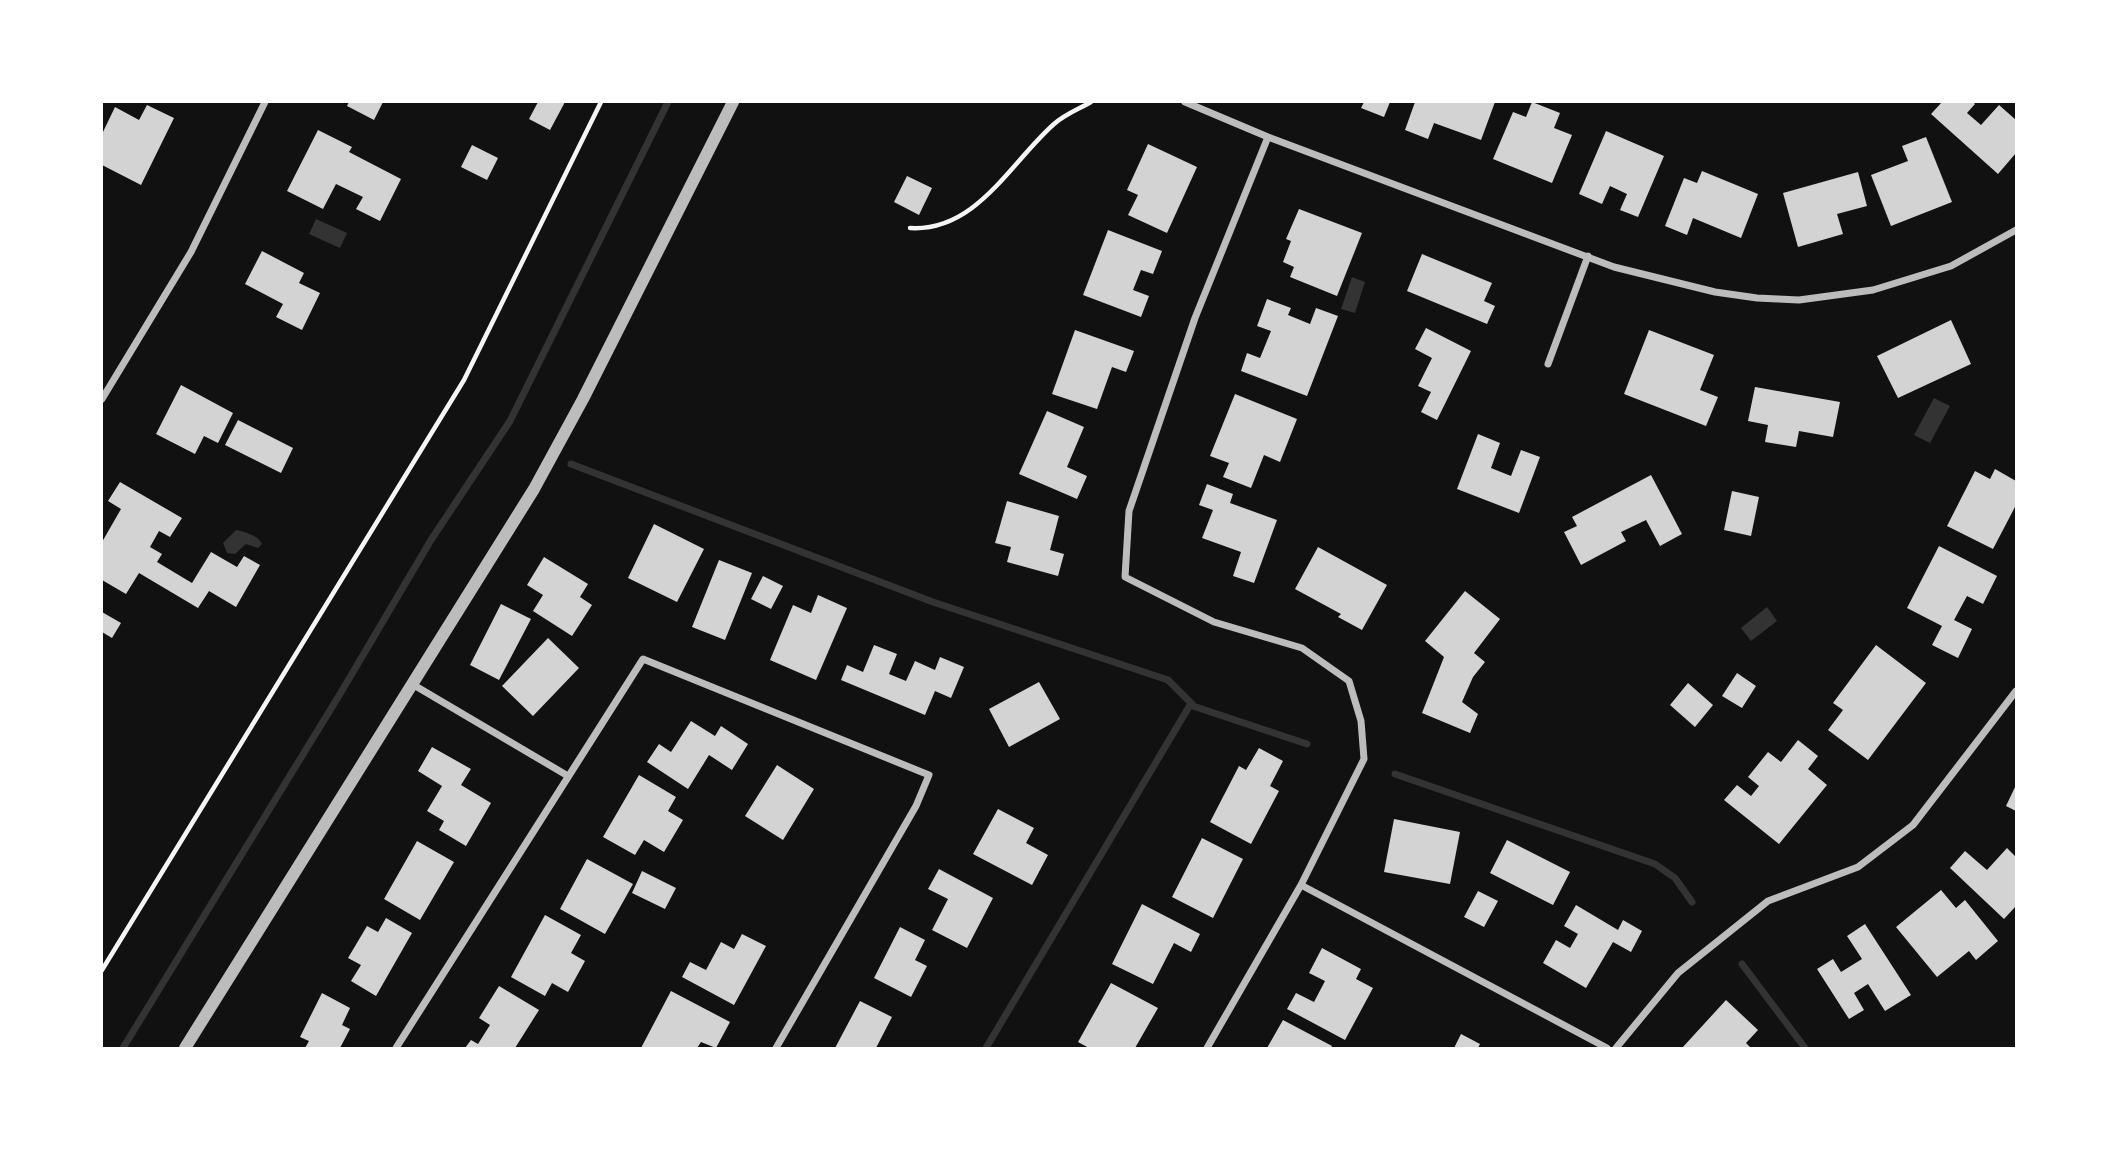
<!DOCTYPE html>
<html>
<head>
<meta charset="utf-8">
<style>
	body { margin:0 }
	#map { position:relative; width:2118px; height:1150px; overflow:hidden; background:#111; font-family:"Noto Serif",serif }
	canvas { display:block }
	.frame { position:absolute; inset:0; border:103px solid #fff; pointer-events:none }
</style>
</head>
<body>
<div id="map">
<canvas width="2118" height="1150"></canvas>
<div class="frame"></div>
</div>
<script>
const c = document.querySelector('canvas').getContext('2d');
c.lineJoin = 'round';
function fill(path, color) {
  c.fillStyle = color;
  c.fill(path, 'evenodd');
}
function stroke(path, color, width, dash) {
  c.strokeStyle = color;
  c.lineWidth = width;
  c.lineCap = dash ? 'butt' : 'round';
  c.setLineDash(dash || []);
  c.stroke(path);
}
fill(new Path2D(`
	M316,219l31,14 -7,15 -31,-14z
	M1352,277l13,5 -10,31 -14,-4z
	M1934,398l16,8 -20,37 -16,-8z
	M236,530c9,2 22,5 26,14l-4,4 -12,-4 -11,10 -8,-1 -4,-10z
	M1767,607l10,14 -26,20 -10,-13z`), '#333');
stroke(new Path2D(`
	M571,464l362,138 235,78 24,24
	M1395,774l260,90 20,14 17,24
	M1742,964l63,84
	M123,1048l217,-354 91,-154 79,-119 158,-319
	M986,1048l204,-343 117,39`), '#333', 7);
fill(new Path2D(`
	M349,102h34l-9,18 -27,-14z
	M538,102h27l-15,28 -21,-11z
	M1364,102h26l-6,15 -23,-9z
	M1415,102h80l-14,38 -47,-17 -6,16 -23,-9z
	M1532,102l28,11 -6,15 18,7 -20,48 -59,-24 20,-47 13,5z
	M1942,102h31l2,2 -8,9 14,12 18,-20 17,15v33l-18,21 -67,-60z
	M147,105l27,13 -33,67 -39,-20v-31l13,-27 24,13z
	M318,130l34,17 -3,5 52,27 -21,42 -24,-12 7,-12 -27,-13 -13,25 -36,-18z
	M1606,131l58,25 -26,61 -18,-7 7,-16 -17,-8 -8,18 -23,-10z
	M1926,137l26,65 -61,24 -20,-51 37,-14 -6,-15z
	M1148,144l49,23 -30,66 -39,-18 10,-20 -11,-5z
	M472,145l26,13 -11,22 -26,-13z
	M1702,171l56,23 -17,44 -48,-20 -6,17 -22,-9 19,-48 13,5z
	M1858,172l9,34 -30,8 6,20 -45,13 -15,-54z
	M907,176l25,12 -13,27 -25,-13z
	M1299,209l63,24 -25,63 -47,-19 4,-10 -11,-5 8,-21 -5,-2z
	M1108,230l54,21 -9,23 -12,-4 -8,20 16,6 -8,21 -58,-22z
	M262,251l42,22 -5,10 21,10 -18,37 -26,-13 7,-13 -38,-20z
	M1422,254l70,29 -8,18 11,5 -8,18 -80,-33z
	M1267,299l24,9 -3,7 22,9 6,-16 22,8 -31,80 -66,-25 6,-18 13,5 11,-27 -14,-5z
	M1951,320l20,44 -73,34 -21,-42z
	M1426,328l45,23 -34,69 -16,-8 10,-20 -13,-6 14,-28 -17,-9z
	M1075,330l59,21 -8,21 -14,-5 -15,42 -45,-15z
	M1649,330l65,25 -14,35 18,7 -12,29 -82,-32z
	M181,385l52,28 -15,30 -14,-7 -9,18 -39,-20z
	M1755,387l85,15 -7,35 -34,-6 -3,16 -31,-5 3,-17 -20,-4z
	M1235,394l62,25 -17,43 -16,-7 -13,33 -28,-11 6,-14 -19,-7z
	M1047,411l37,16 -17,40 20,9 -10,23 -58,-25z
	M238,420l55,28 -12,25 -56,-28z
	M1478,434l22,9 -9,25 20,8 10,-26 19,7 -21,56 -62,-24z
	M1995,469l21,12v24l-23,44 -46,-23 28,-55 15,8z
	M1651,475l31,59 -22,12 -14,-26 -25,12 5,9 -45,24 -17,-33 13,-6 -5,-9z
	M120,482l62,36 -12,19 -11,-6 -9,16 12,7 -5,8 35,21 19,-31 26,15 7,-11 16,9 -24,42 -27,-16 -11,17 -59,-35 -13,21 -24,-14v-38l19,-33 -13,-8z
	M1207,484l26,10 -3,9 47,17 -23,63 -21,-7 8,-24 -39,-14 11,-28 -14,-5z
	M1732,491l27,6 -8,39 -27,-6z
	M1007,501l52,15 -9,34 14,4 -6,22 -51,-14 4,-15 -16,-4z
	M654,524l50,25 -27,53 -49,-24z
	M1939,546l58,30 -14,28 -16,-8 -13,24 18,9 -14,29 -26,-13 10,-19 -35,-18z
	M1318,547l69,38 -25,45 -24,-13 3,-3 -46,-25z
	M544,557l44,27 -8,13 12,8 -20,31 -39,-25 10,-16 -16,-10z
	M719,560l33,13 -27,67 -33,-13z
	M763,576l20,10 -12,23 -20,-10z
	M1465,591l35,28 -26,34 11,9 -12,15 -11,25 16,12 -8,19 -48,-20 22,-56 -19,-16z
	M818,595l29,13 -31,72 -46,-20 23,-55 18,8z
	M501,604l30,15 -32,61 -29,-15z
	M102,612l19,11 -9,15 -10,-6z
	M548,638l31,30 -46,48 -31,-30z
	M874,645l23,9 -8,20 17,7 9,-20 20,9 5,-13 24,10 -13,31 -16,-7 -10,24 -84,-35 6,-15 16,7z
	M1876,645l50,38 -58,77 -40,-30 15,-20 -10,-7z
	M1737,673l19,13 -14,22 -20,-12z
	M1039,682l21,37 -51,28 -20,-38z
	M1688,683l25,22 -18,22 -25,-22z
	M691,721l24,15 6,-10 27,18 -16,26 -23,-15 -21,34 -41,-27 12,-18 12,8z
	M1798,740l20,16 -10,13 19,16 -48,59 -55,-44 13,-15 14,11 8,-10 -11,-9 20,-25 13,10z
	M432,747l39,22 -10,16 30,18 -25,43 -27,-16 5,-9 -17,-10 15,-25 -24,-15z
	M1259,748l24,13 -13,25 9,5 -28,53 -41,-22 29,-56 7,4z
	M777,765l37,24 -31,51 -38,-24z
	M639,775l37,22 -8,14 15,9 -19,32 -20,-12 -9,15 -32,-18z
	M2016,785v26l-10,-5z
	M998,809l36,19 -8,15 22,12 -16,30 -59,-31z
	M1394,819l66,13 -10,52 -66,-12z
	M1202,838l41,21 -30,59 -41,-21z
	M1507,840l63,32 -17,33 -63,-32z
	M417,841l37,21 -34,58 -36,-21z
	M2007,848l9,9v49l-12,13 -54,-51 15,-17 22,19z
	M587,859l46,25 -28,50 -45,-25z
	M939,869l54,29 -26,50 -35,-18 16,-31 -20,-10z
	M642,871l34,17 -11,21 -33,-16z
	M1941,890l15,18 9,-8 33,41 -22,19 -7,-9 -32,26 -41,-50z
	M1478,891l20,10 -14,26 -20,-10z
	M1142,904l58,30 -9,18 -17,-9 -21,41 -41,-20z
	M1576,905l42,25 5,-10 19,11 -11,21 -18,-10 -27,46 -43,-25 13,-23 14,8 8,-14 -14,-8z
	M545,915l36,20 -10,18 14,8 -17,31 -16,-9 -7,13 -34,-19z
	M386,918l26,15 -36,63 -25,-15 10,-16 -13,-7 19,-32 11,6z
	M1865,924l46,71 -26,16 -17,-27 -14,9 10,17 -15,9 -32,-50 16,-10 8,13 21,-13 -15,-23z
	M900,927l25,13 -10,20 12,6 -16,31 -37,-19z
	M742,934l24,12 -32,59 -52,-28 8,-15 16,8 15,-28 13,7z
	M1322,948l39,21 -5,10 17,9 -28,52 -58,-31 9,-16 18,9 11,-21 -16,-8z
	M1111,983l47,25 -23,40h-46l-11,-6z
	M499,986l40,24 -24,38h-50l6,-8 7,4 12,-19 -11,-7z
	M671,991l59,31 -14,26 -15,-6 -4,6h-56z
	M322,993l28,15 -8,17 8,4 -10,19h-35l4,-7 -9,-4z
	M1726,1000l32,30 -12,13 5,5h-69z
	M860,1001l32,16 -16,31h-41z
	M1283,1020l49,26 -1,2h-64z
	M1461,1034l19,10 -2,4h-24z`), '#d3d3d3');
stroke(new Path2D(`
	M910,228c66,4 100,-65 144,-104 11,-10 25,-15 37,-22
	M102,970l362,-590 137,-278`), '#f5f5f5', 4.5);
stroke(new Path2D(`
	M1185,102l83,35 346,130 101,25 42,6 42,2 74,-10 78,-24 65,-36
	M1548,364l40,-108
	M102,399l89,-147 74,-150
	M412,684l156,92
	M1301,885l306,163
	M396,1048l247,-389 286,116 -13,31 -140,242
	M1207,1048l94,-163 63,-126 -3,-38 -12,-40 -47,-33 -88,-26 -89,-45 4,-66 66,-193 73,-181
	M1616,1048l62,-75 90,-72 90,-34 55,-42 103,-134`), '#bcbcbc', 7);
stroke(new Path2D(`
	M185,1048l349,-559 49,-90 150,-297`), '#bcbcbc', 12);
</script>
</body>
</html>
